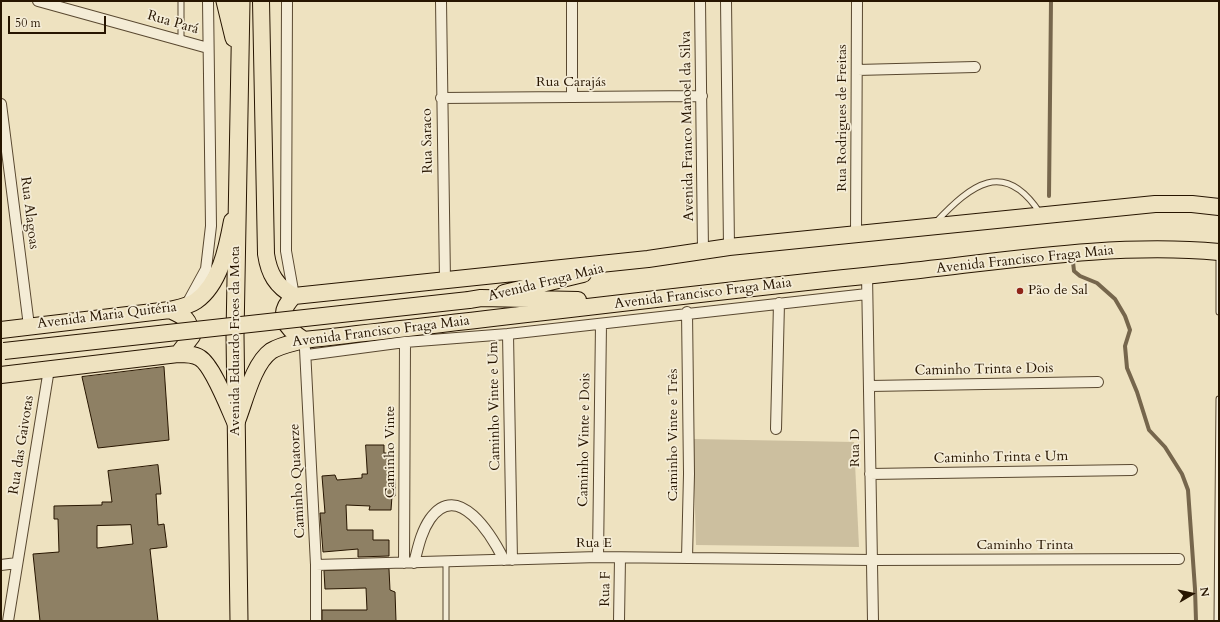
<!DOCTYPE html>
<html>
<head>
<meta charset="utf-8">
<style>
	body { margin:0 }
	#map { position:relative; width:1220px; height:622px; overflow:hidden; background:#eee2c0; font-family:Cardo,serif }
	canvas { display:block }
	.frame { position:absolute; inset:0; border:2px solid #271500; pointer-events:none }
	.north { position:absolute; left:1172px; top:574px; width:40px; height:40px; -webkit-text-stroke:3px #f4ecd6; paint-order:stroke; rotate:81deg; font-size:11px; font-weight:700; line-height:16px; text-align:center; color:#271500 }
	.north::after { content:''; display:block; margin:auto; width:14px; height:18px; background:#271500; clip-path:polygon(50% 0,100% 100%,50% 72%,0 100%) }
	.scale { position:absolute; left:8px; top:16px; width:98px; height:18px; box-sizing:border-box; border:2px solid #271500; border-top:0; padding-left:5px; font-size:12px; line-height:14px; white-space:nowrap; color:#271500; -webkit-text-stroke:3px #f4ecd6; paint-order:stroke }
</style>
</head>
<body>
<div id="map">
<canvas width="1220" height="622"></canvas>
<div class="frame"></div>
<div class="north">N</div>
<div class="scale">50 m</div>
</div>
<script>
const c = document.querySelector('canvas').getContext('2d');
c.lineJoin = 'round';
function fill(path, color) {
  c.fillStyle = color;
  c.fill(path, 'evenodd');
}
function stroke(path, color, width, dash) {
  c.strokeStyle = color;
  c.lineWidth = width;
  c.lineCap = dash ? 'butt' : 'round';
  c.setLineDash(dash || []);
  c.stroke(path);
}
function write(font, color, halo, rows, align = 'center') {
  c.font = font + ' Cardo,serif';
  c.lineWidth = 3.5;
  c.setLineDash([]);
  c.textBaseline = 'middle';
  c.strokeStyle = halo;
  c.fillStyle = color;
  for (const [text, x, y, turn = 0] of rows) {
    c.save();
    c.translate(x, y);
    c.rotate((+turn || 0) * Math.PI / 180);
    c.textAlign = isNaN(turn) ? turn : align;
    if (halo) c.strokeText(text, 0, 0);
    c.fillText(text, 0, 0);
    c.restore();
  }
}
fill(new Path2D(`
	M693,439l161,3 5,105 -163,-2z`), '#ccbf9f');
stroke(new Path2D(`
	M1049,196l2,-195
	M1073,262l1,9 6,5 17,7 18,16 10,17 5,14 -5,16 2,22 10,24 12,38 16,17 17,27 6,16 7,99 1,32`), '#76664c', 4);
const building = new Path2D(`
	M164,367l5,73 -71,8 -16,-71z
	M366,445h18v8h7l1,26h3v17h-3l-1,14h-22l1,-4 -24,-1 1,25h26v10h16v16l-31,1v-8l-35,3 -3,-39h5l-3,-37 13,-1 2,5 25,-2v-4h5z
	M158,465l3,29h-5l2,31 6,-1 3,23 -17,2 8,72h-118l-7,-67 26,-2 -1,-33h-4v-13l48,-1v-3h10l-4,-31zM131,525l2,19 -36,4v-22z
	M389,569l1,21 5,2 1,29h-74v-11h45l-1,-22 -41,1 -1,-18z`);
fill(building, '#8e8064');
stroke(building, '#271500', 1);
const service = new Path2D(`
	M181,1v38
	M936,222c35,-37 68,-64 104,-9
	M1219,255v57
	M446,621v-59
	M1217,621l2,-222`);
const minor = new Path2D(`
	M38,1l170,47
	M287,1l-1,250 8,45
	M441,1l4,280
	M572,1v96
	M700,1l3,250
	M726,1l3,246
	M857,70l118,-3
	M441,98l261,-2
	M1,104l28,222
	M856,235l1,-234
	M867,275l6,346
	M188,302l18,-33 5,-43 -3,-225
	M508,334l359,-40
	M305,349l11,216v56
	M307,355l98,-13 103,-8 4,226
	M870,386l228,-4
	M776,429l3,-126
	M870,474l262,-4
	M598,557l3,-233
	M687,558l2,-84 -2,-162
	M404,563l1,-221
	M414,563c4,-15 7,-31 16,-44 28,-40 62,17 74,41
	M1,565l16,-2
	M316,565l282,-8 274,3 307,-1
	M8,621l41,-252
	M619,621l1,-63`);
const primary = new Path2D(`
	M261,1l5,253c3,20 10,32 28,42l354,-37 81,-12 426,-43h37l27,3
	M504,293l79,-19
	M294,296c-19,18 -9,32 10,44
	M469,300l12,-2 97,2
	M170,310c15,7 19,8 22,26l-14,18
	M1,330l169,-20c8,-2 19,-4 26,-9 24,-17 31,-53 36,-80
	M1,375l177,-21c7,0 16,0 22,4 13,8 29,51 36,66
	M237,421c8,-20 16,-57 34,-70 10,-6 22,-8 33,-11 196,-22 392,-47 588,-67 107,-11 220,-31 327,-21`);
const trunk = new Path2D(`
	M225,1l9,37
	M239,621l-4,-286 6,-334`);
stroke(service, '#594830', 7);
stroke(minor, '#594830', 12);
stroke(primary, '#271500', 18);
stroke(trunk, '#271500', 19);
stroke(service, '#f4ecd6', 5);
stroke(minor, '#f4ecd6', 10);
stroke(primary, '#eee2c0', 16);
stroke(trunk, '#eee2c0', 17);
const primaryBridge = new Path2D(`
	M4,351l465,-51`);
stroke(primaryBridge, '#271500', 18, []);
stroke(primaryBridge, '#eee2c0', 16);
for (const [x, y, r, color] of [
	[1020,291,4,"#8f2418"]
]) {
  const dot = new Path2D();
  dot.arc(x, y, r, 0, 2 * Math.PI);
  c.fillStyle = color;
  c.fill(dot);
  stroke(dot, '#f4ecd6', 1.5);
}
write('14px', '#271500', '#f4ecd6', [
	["Rua Pará",173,23,16],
	["Rua Carajás",571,83],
	["Rua Rodrigues de Freitas",843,118,-90],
	["Avenida Franco Manoel da Silva",688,126,-91],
	["Rua Saraco",428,141,-91],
	["Rua Alagoas",29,213,83],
	["Avenida Francisco Fraga Maia",1025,260,-6],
	["Avenida Fraga Maia",546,283,-14],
	["Avenida Francisco Fraga Maia",703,294,-7],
	["Avenida Maria Quitéria",107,316,-7],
	["Avenida Francisco Fraga Maia",381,332,-7],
	["Avenida Eduardo Froes da Mota",236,341,-90],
	["Caminho Trinta e Dois",984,370,-1],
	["Caminho Vinte e Um",495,406,-91],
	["Caminho Vinte e Três",674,435,-90],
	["Caminho Vinte e Dois",585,440,-89],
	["Rua das Gaivotas",22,445,-81],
	["Rua D",856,448,-90],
	["Caminho Vinte",391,452,-90],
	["Caminho Trinta e Um",1001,458,-1],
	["Caminho Quatorze",298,481,-93],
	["Rua E",594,544],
	["Caminho Trinta",1025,546],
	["Rua F",606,589,-89]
]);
write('14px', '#271500', '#f4ecd6', [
	["Pão de Sal",1028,291]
], 'left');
</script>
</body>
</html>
